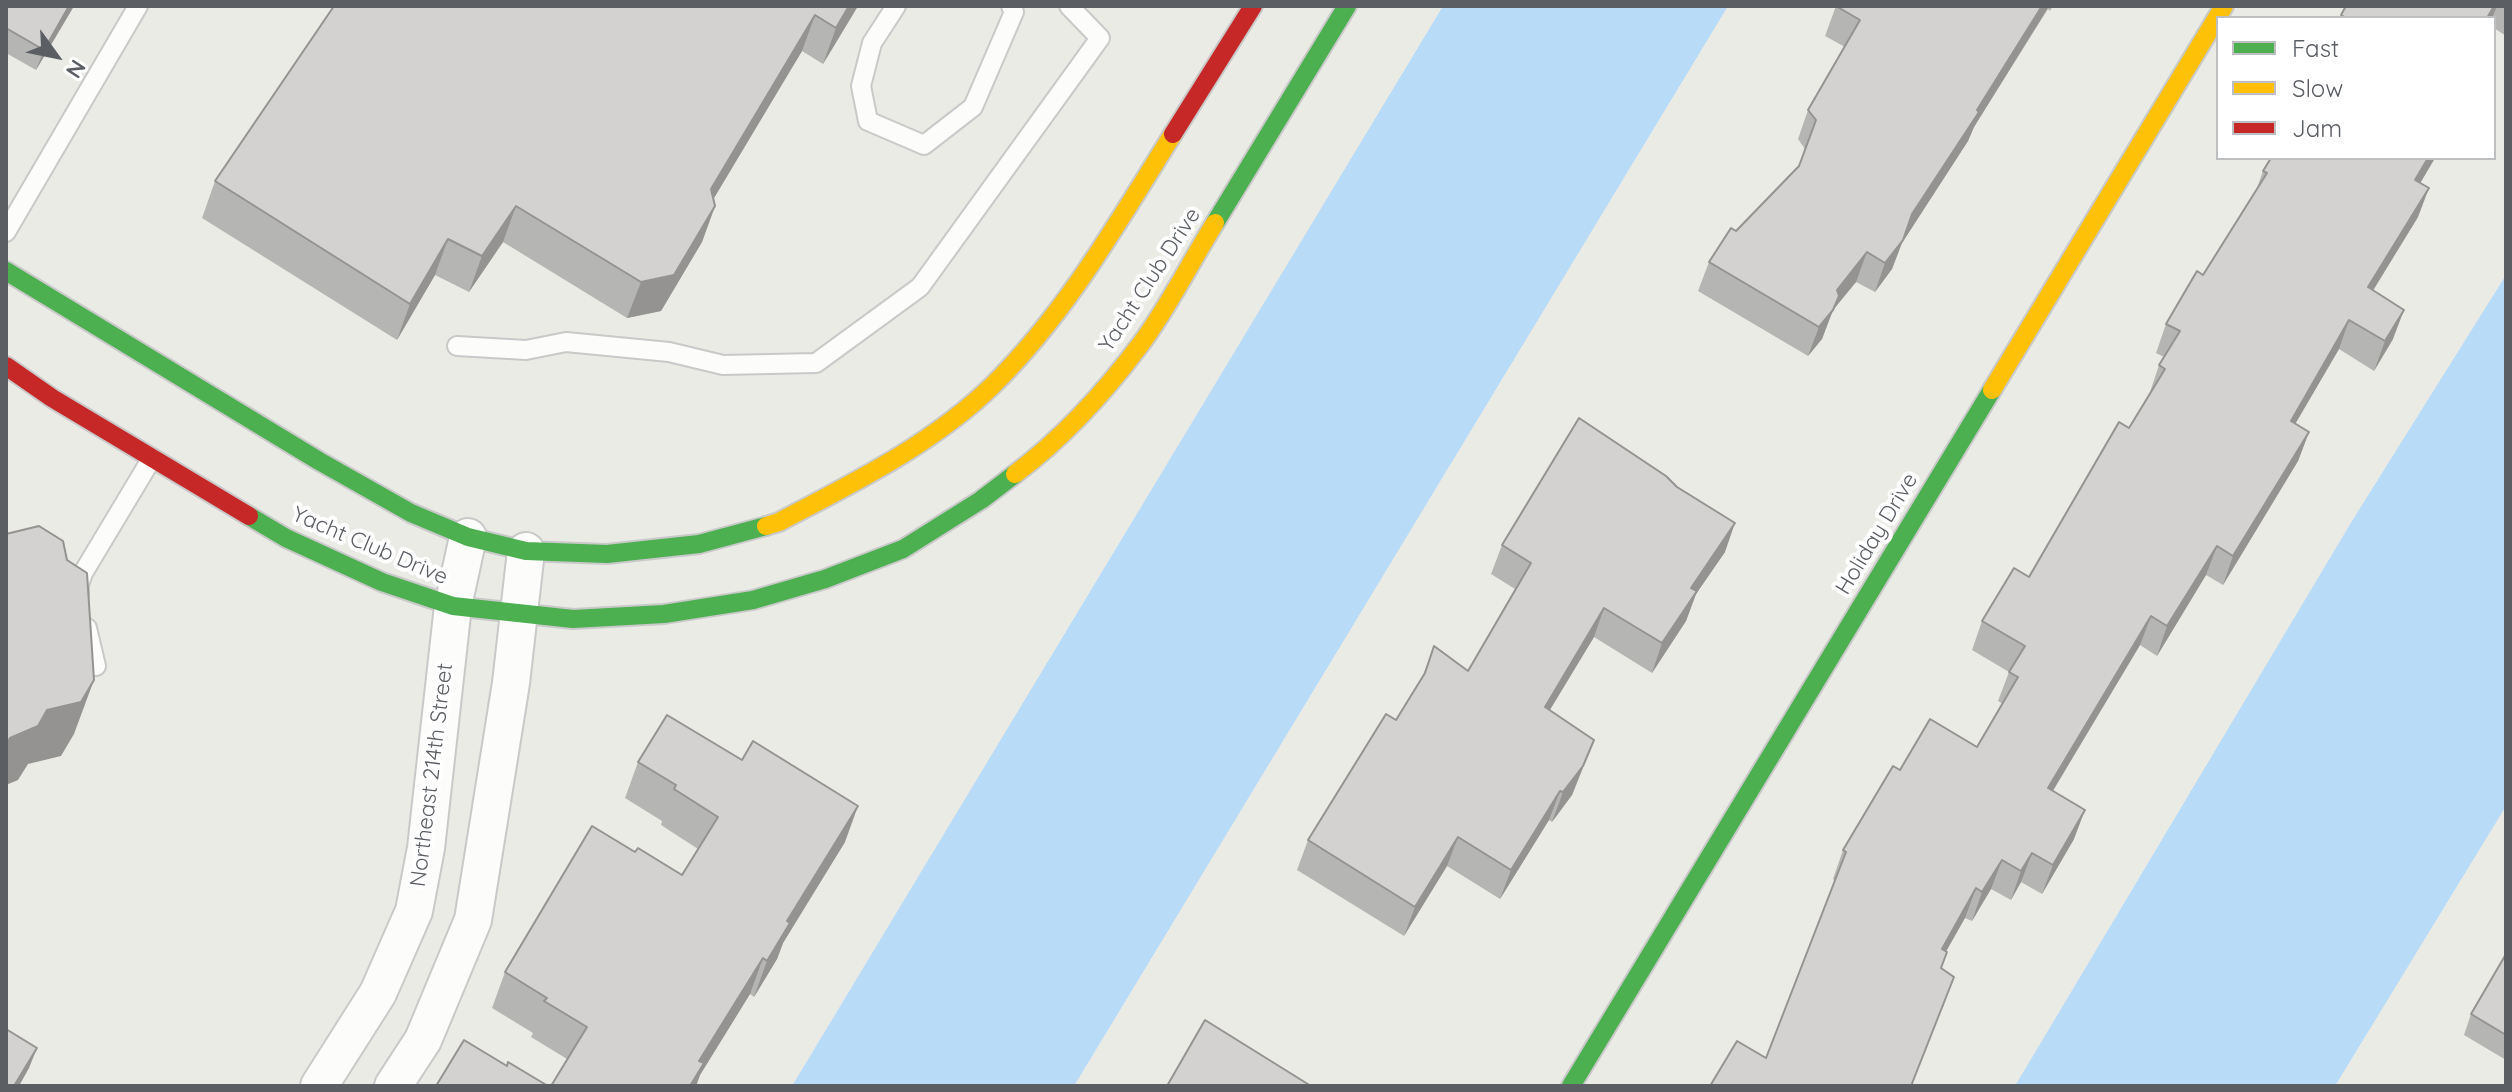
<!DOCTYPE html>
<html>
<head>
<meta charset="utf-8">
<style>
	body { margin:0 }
	#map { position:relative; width:2512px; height:1092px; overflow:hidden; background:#ebebe6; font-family:Quicksand,sans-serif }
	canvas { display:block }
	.frame { position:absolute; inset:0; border:8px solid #5b5f64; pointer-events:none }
	.legend { position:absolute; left:2216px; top:16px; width:280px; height:144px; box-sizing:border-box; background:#fff; border:2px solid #bdbfc1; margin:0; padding:10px 14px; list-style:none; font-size:24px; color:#5b5f64 }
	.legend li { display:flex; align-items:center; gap:16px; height:40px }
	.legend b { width:40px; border:2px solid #bdbfc1 }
	.north { position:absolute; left:16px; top:16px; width:80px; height:80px; -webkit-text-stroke:6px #fff; paint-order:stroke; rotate:123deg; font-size:22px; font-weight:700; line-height:32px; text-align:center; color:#5b5f64 }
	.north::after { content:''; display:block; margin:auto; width:28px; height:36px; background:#5b5f64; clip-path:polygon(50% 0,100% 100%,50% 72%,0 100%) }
</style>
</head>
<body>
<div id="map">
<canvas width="2512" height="1092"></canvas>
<div class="frame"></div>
<ul class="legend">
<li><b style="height:10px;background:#4caf50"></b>Fast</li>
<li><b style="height:10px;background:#ffc107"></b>Slow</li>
<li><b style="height:10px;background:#c62828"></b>Jam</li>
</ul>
<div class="north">N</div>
</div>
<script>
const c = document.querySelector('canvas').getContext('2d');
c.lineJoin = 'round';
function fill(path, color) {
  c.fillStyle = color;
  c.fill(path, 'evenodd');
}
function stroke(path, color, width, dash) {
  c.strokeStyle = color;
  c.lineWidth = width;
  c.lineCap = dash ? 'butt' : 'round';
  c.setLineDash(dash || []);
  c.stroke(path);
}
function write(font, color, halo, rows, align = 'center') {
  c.font = font + ' Quicksand,sans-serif';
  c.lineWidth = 8;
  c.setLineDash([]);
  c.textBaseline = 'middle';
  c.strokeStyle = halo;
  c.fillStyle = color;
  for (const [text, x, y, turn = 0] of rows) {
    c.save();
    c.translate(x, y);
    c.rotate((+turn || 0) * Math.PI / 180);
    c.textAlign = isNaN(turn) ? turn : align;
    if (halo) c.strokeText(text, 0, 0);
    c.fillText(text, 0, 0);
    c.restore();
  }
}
fill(new Path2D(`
	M1443,6h285l-654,1080h-282z
	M2506,275v531l-171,280h-320l337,-565z`), '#b8dbf8');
const lane = new Path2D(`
	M896,6l-24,37 -11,43 7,35 56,24 49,-38 41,-95 -3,-6
	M6,232l132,-226
	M457,346l69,4 40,-8 103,10 54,13 93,-2 104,-76 180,-249 -31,-32
	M79,595v-10l4,-12 69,-115
	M87,628l9,38`);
const street = new Path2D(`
	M319,1086l59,-93 36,-82 12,-63 27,-242 15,-69
	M393,1086l30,-46 50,-120 38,-237 15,-132`);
const fast = new Path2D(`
	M1215,223l132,-217
	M6,271l313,190 92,52 57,24 58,14 81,3 92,-10 67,-18
	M249,516l37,22 96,44 71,24 120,13 91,-5 89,-14 72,-21 78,-30 78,-49 34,-26
	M1571,1086l421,-696`);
const slow = new Path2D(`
	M1992,390l232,-384
	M1015,474c48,-36 89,-81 125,-129 28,-37 50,-82 75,-122
	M766,526l13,-4c74,-39 154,-78 214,-137 74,-73 125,-163 180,-251`);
const jam = new Path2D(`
	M1173,134l80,-128
	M6,366l46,32 197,118`);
stroke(lane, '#c8c9c8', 22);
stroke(street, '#c8c9c8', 40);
stroke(fast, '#c9c9c9', 22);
stroke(slow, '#c9c9c9', 22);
stroke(jam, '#c9c9c9', 22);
stroke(lane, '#fcfcfb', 18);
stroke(street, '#fcfcfb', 36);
stroke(fast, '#4caf50', 18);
stroke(slow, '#ffc107', 18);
stroke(jam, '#c62828', 18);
fill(new Path2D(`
	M6,6h68l-38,64 -30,-17z
	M334,6h524l-35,58 -21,-13 -89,148 2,7 -13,36 -41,69 -34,7 -124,-76 -34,50 -34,-17 -38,65 -195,-122 13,-37z
	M1836,6h217l-3,5 -2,-2 -74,118 -6,14 -66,102 -10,26 -17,23 -19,-10 -23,28 -11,29 -14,17 -110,-65 11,-29 27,-31 63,-65 6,-17 -7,-10 10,-29 37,-63 -20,-11z
	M2346,6h160v30l-12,-8v-10h-154z
	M2271,158h164l-15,25 -2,34 -45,74 20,48 -19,32 -35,-22 -44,75 14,8 -11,29 -75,124 -17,-10 -49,81 -17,-11 -87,146 21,48 -32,55 -21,-12 -10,18 -20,-11 -19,32 -7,-3 -19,33 -5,17 3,38 -178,52 69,-177 -2,-2 10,-29 57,-80 77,-23 26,-43 -5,-3 11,-29 -37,-22 10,-29 47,-44 100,-149 20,-33 10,-30 5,-8 -8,-4 10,-29 37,-49 53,-84 7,-20z
	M1502,545l223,7 -29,42 -10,27 -34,52 -58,-36 -44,73 44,30 -22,55 -20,27 -3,-2 -49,79 -53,-33 -43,70 -107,-66 11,-30 88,-120 26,-42 12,-32 34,25 47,-82 -24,-15z
	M638,762l207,80 -62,101 -6,16 -23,38 -4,-3 -50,81 -4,11h-145l16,-27 -36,-22 2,-4 -41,-25 13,-36 130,-120 47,23 16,-26 -37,-24 1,-4 -37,-23z
	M2506,954v106l-42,-25 7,-21z`), '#b5b5b3');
fill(new Path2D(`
	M69,6h5l-38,64 8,-20z
	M849,6h9l-35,58 13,-36z
	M2042,6h7l-75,121 -6,14 -66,102 10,-29z
	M2494,6h3l-5,12h-5z
	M815,15l-13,36 -104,174 13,-36z
	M2428,158h7l-30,51 10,-29z
	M2429,188l-11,29 -61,99 11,-29z
	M516,206l-13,36 -34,50 13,-36z
	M715,206l-13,36 -41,69 -34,7 14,-36z
	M448,239l-13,36 -38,65 13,-36z
	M1903,240l-11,29 -17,23 10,-29z
	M1867,252l-11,30 -23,28 -11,29 -14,17 11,-29 18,-37z
	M2404,310l-11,29 -19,32 11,-30z
	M2349,320l-10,29 -59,101 11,-29z
	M2309,432l-11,29 -75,124 10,-29z
	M1735,523l-10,29 -29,42 -10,27 -34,52 10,-30 29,-55z
	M2217,546l-11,29 -49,81 10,-30z
	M1604,608l-10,29 -60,99 11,-29z
	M2151,616l-11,29 -103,172 11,-29z
	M94,680l-20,54 -13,22 -33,8 -10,16 -12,5v-41l4,-6 37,-28z
	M1594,740l-22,55 -20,27 11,-30z
	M1560,791l-11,29 -49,79 11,-29z
	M858,806l-13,36 -62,101 -6,16 -23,38 13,-36 20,-40z
	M2085,810l-11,29 -32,55 11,-29z
	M1458,837l-11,29 -43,70 11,-29z
	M2032,853l-11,29 -10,18 10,-29z
	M2002,860l-11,29 -19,32 10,-29z
	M1976,888l-11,30 -34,60 11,-29z
	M763,958l-13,36 -50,81 -4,11h-6l9,-25z
	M37,1048l-8,20 -10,18h-5z`), '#949392');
const building = new Path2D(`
	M6,6h63l-25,44 -38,-22z
	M334,6h515l-13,22 -21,-13 -104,174 4,17 -41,69 -33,7 -125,-76 -34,50 -34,-17 -38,65 -195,-123z
	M1836,6h206l-65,104 2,2 -67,102 -9,26 -18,23 -18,-11 -30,38 2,6 -6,14 -14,17 -110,-65 22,-34 5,3 63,-65 17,-46 -8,-10 52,-90z
	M2346,6h148l-7,12h-141l-5,-3z
	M2271,158h157l-13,22 14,8 -61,99 36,23 -19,31 -36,-21 -58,101 18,11 -76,124 -16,-10 -50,80 -16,-10 -103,172 37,22 -32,55 -21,-12 -11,18 -19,-11 -20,32 -6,-4 -34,61 5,3 -6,16 13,9 -43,109h-201l27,-45 29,17 80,-206 -3,-2 50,-84 7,4 30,-51 47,28 41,-70 -9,-5 16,-26 -43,-25 32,-53 15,9 90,-155 10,6 36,-59 -6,-4 21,-34 -14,-7 31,-53 6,4 64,-102 -4,-2z
	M1579,418l87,58 11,11 58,36 -44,65 6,3 -35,52 -58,-35 -59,99 49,33 -11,26 -20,26 -3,-1 -49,79 -53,-33 -43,70 -107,-67 78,-126 10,6 29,-47 9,-27 34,25 63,-108 -29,-18z
	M39,526l24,15 4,19 20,13 7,107 -13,22 -34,8 -9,16 -28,12 -4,6v-210z
	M667,715l75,45 11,-19 105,65 -71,115 3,2 -23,38 -4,-3 -64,103 5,2 -14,23h-139l36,-59 -43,-26 3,-3 -42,-26 87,-146 43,26 3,-4 44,27 36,-58 -44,-28 2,-4 -38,-23z
	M2506,954v81l-35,-21z
	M1205,1020l106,66h-144z
	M6,1029l31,19 -23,38h-8z
	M464,1040l43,26 1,-4 40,24h-112z`);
fill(building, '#d3d2d0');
stroke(building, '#949392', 2);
write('22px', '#5b5f64', '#fff', [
	["Yacht Club Drive",1150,280,-57],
	["Holiday Drive",1877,534,-59],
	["Yacht Club Drive",370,546,23],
	["Northeast 214th Street",432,775,-83]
]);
</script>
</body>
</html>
